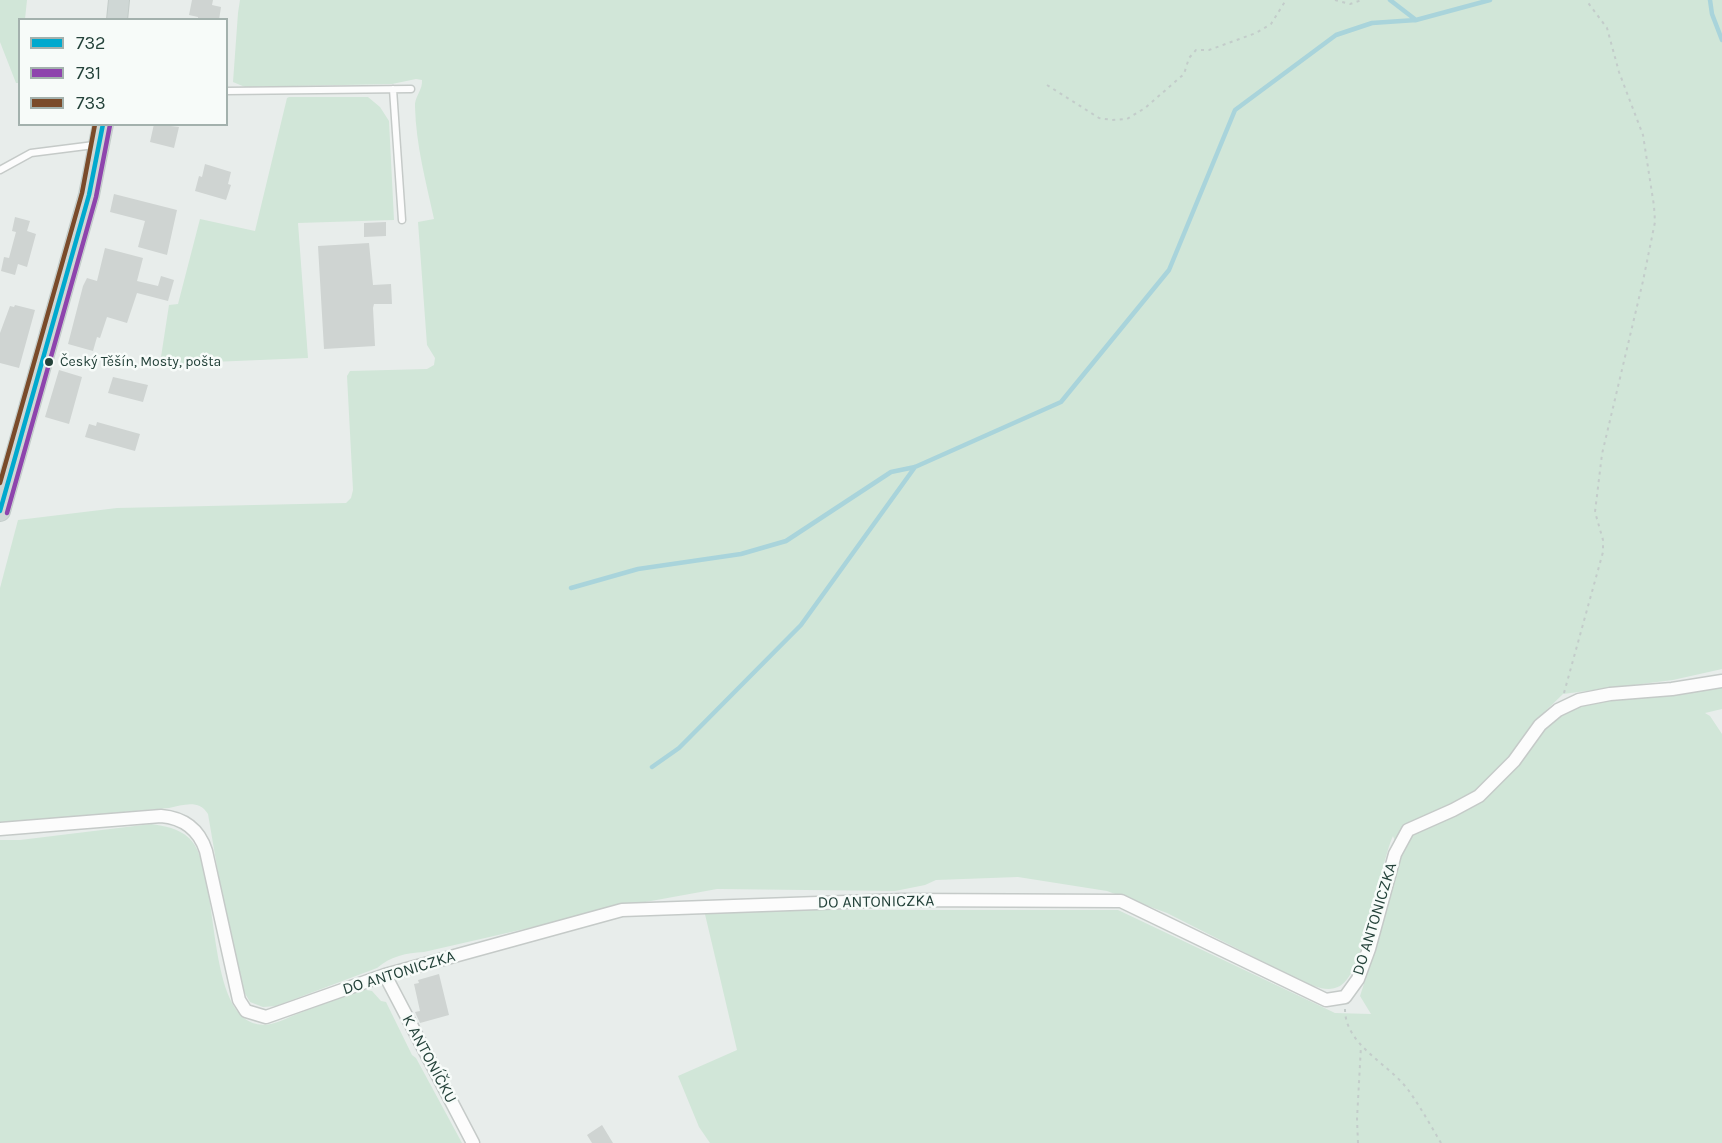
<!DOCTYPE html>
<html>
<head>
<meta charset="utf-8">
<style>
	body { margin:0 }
	#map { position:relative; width:1722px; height:1143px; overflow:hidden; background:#e8edeb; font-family:Karla,sans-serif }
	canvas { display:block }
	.legend { position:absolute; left:18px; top:18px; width:210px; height:108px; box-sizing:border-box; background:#f7fbf9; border:2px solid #a3b1ad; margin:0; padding:8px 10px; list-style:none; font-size:18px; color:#24423a }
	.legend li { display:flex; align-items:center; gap:12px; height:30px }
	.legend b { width:30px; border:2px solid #a3b1ad }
</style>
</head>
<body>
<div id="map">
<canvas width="1722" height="1143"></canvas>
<ul class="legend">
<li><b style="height:8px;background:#00a9ce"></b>732</li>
<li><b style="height:8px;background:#8e44ad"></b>731</li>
<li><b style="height:8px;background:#7a4b2a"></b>733</li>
</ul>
</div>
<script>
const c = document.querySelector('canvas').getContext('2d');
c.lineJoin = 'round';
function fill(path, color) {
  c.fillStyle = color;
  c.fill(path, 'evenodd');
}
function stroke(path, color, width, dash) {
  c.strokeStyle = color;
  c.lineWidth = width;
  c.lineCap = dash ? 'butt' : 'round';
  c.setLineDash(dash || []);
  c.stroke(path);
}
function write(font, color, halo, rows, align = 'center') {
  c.font = font + ' Karla,sans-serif';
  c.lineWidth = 5;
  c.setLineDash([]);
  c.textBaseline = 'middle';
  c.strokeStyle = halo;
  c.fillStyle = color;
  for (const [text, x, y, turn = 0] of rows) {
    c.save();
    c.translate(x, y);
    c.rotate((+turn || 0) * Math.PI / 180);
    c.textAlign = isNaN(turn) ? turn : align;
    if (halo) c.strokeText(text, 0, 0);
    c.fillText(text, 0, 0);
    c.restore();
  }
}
fill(new Path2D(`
	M0,0h27l-2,19 -5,1 -1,63h-3l-16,-41z
	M240,0h1482v669l-49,11 -110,14 -33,32 14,4 20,-17 22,-10 57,-5 79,-12v23l-17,4 5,3 12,18v409h-1012l-11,-16 -21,-51 59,-26 -33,-140h414l217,103 36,1 -11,-18 17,-53 23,-89 -7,-18c-14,30 -27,135 -53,150 -13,7 -26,0 -39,-5l-134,-68 -60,-22 -89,-14 -82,3 -11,5 -30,6 -178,-2 -88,16 -205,47c-18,1 -33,4 -47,16l-101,38 -13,1 -13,-5 -10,-17 -11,-48 -21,-123c-9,-15 -25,-9 -39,-6l-169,15v-235l18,-68 99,-12 229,-5 5,-5 2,-8 -6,-114 3,-5 77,-2 7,-4 1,-7 -8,-13 -9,-123 16,-3c-8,-37 -18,-74 -19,-112 -1,-10 8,-17 7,-27l-6,-1 -24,5 -147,3 -12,-5 5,-69z
	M289,97h79l12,10 9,14 5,99 -96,3 10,135 -144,6 -3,-7 8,-52 9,-1 22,-85 55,12 32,-133z
	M151,824c14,2 27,4 38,14 35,31 11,199 82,186 9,-2 18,-7 26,-10 21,-8 43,-16 64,-25l11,2 9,10 5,1 26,53 4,3 46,85h-462v-303h20z`), '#d1e6d8');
stroke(new Path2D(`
	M1390,0l26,20
	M1710,0l2,14 10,26
	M571,588l67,-19 103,-15 45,-13 105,-69 24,-5 146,-65 108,-132 66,-160 101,-75 36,-12 44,-3 74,-20
	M652,767l27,-19 122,-123 114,-158`), '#a9d4db', 4.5);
fill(new Path2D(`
	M192,0h21l-1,5 9,2 -2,13h-21v-3l-9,-2z
	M154,124l25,3 -5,21 -24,-6z
	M205,164l26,8 -3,12 3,1 -5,15 -31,-9 4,-15 3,1z
	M114,194l63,16 -10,45 -29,-8 7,-26 -35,-9z
	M15,217l15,4 -3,10 9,3 -9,33 -9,-3 -3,11 -14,-4 3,-14 5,1 7,-26 -4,-1z
	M386,222v14l-22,1v-14z
	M369,243l4,42 18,-1 1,20h-18l-1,4 2,38 -51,3 -6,-103z
	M105,248l38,10 -6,23 21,5 3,-10 13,4 -6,21 -31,-8 -10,30 -20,-6 -7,21 -3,-1 -4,14 -25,-7 15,-58 4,-8 10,3z
	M15,305l20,5 -16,58 -19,-5v-30l10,-27 4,1z
	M59,370l23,7 -13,47 -24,-7z
	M113,377l35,8 -5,17 -35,-9z
	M97,422l43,12 -5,17 -50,-14 4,-13 7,2z
	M439,974l10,41 -29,8 -5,-11 5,-1 -6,-27 5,-1 -1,-3z
	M602,1125l11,18h-21l-5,-8z`), '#cfd4d2');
const service = new Path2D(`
	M393,89l9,131
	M226,91l185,-2
	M0,170l31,-17 63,-8`);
const minor = new Path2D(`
	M0,829l161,-13c23,2 38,13 45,35l33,149 7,11 20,6 119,-42 237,-65 280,-10 219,1 205,99 19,-3 13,-18 11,-30 26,-95 13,-24 45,-20 26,-14 35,-35 26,-36 18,-15 21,-10 31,-6 62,-5 50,-8
	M385,975l88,168`);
const primary = new Path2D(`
	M117,20l2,-20
	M0,511l89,-316 14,-71`);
stroke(service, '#c5cac8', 9);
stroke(minor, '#c5cac8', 15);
stroke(primary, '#c3ccc9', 22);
stroke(new Path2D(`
	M1335,0l15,4 12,-4
	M1047,85l52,33 13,2 15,-1 18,-11 39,-34 5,-16 7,-8h13l47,-17 15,-9 15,-24
	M1564,693l39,-141v-12l-8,-28 7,-58 41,-173 12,-59 -1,-16 -11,-71 -24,-63 -12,-44 -21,-28
	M1345,1009c0,37 45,55 64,82 12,17 22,35 32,52
	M1358,1143l-1,-24 4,-73`), '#c3ccca', 2, [3, 4.5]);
stroke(service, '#fcfcfc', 6);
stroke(minor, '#fcfcfc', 12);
stroke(primary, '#cfd7d5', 20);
stroke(new Path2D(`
	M0,511l89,-316 14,-71`), '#00a9ce', 4.5);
stroke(new Path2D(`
	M7,513l89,-316 14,-72`), '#8e44ad', 4.5);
stroke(new Path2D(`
	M0,483l82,-290 13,-69`), '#7a4b2a', 4.5);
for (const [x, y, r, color] of [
	[49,362,5,"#24423a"]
]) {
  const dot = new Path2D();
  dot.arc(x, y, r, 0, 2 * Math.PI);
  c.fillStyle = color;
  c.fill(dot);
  stroke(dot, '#f7fbf9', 2);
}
write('14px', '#24423a', '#f7fbf9', [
	["Český Těšín, Mosty, pošta",60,362]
], 'left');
write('16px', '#24423a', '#f7fbf9', [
	["DO ANTONICZKA",876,902,-1],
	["DO ANTONICZKA",1375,919,-73],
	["DO ANTONICZKA",399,973,-17],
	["K ANTONÍČKU",429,1059,62]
]);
</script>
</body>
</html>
